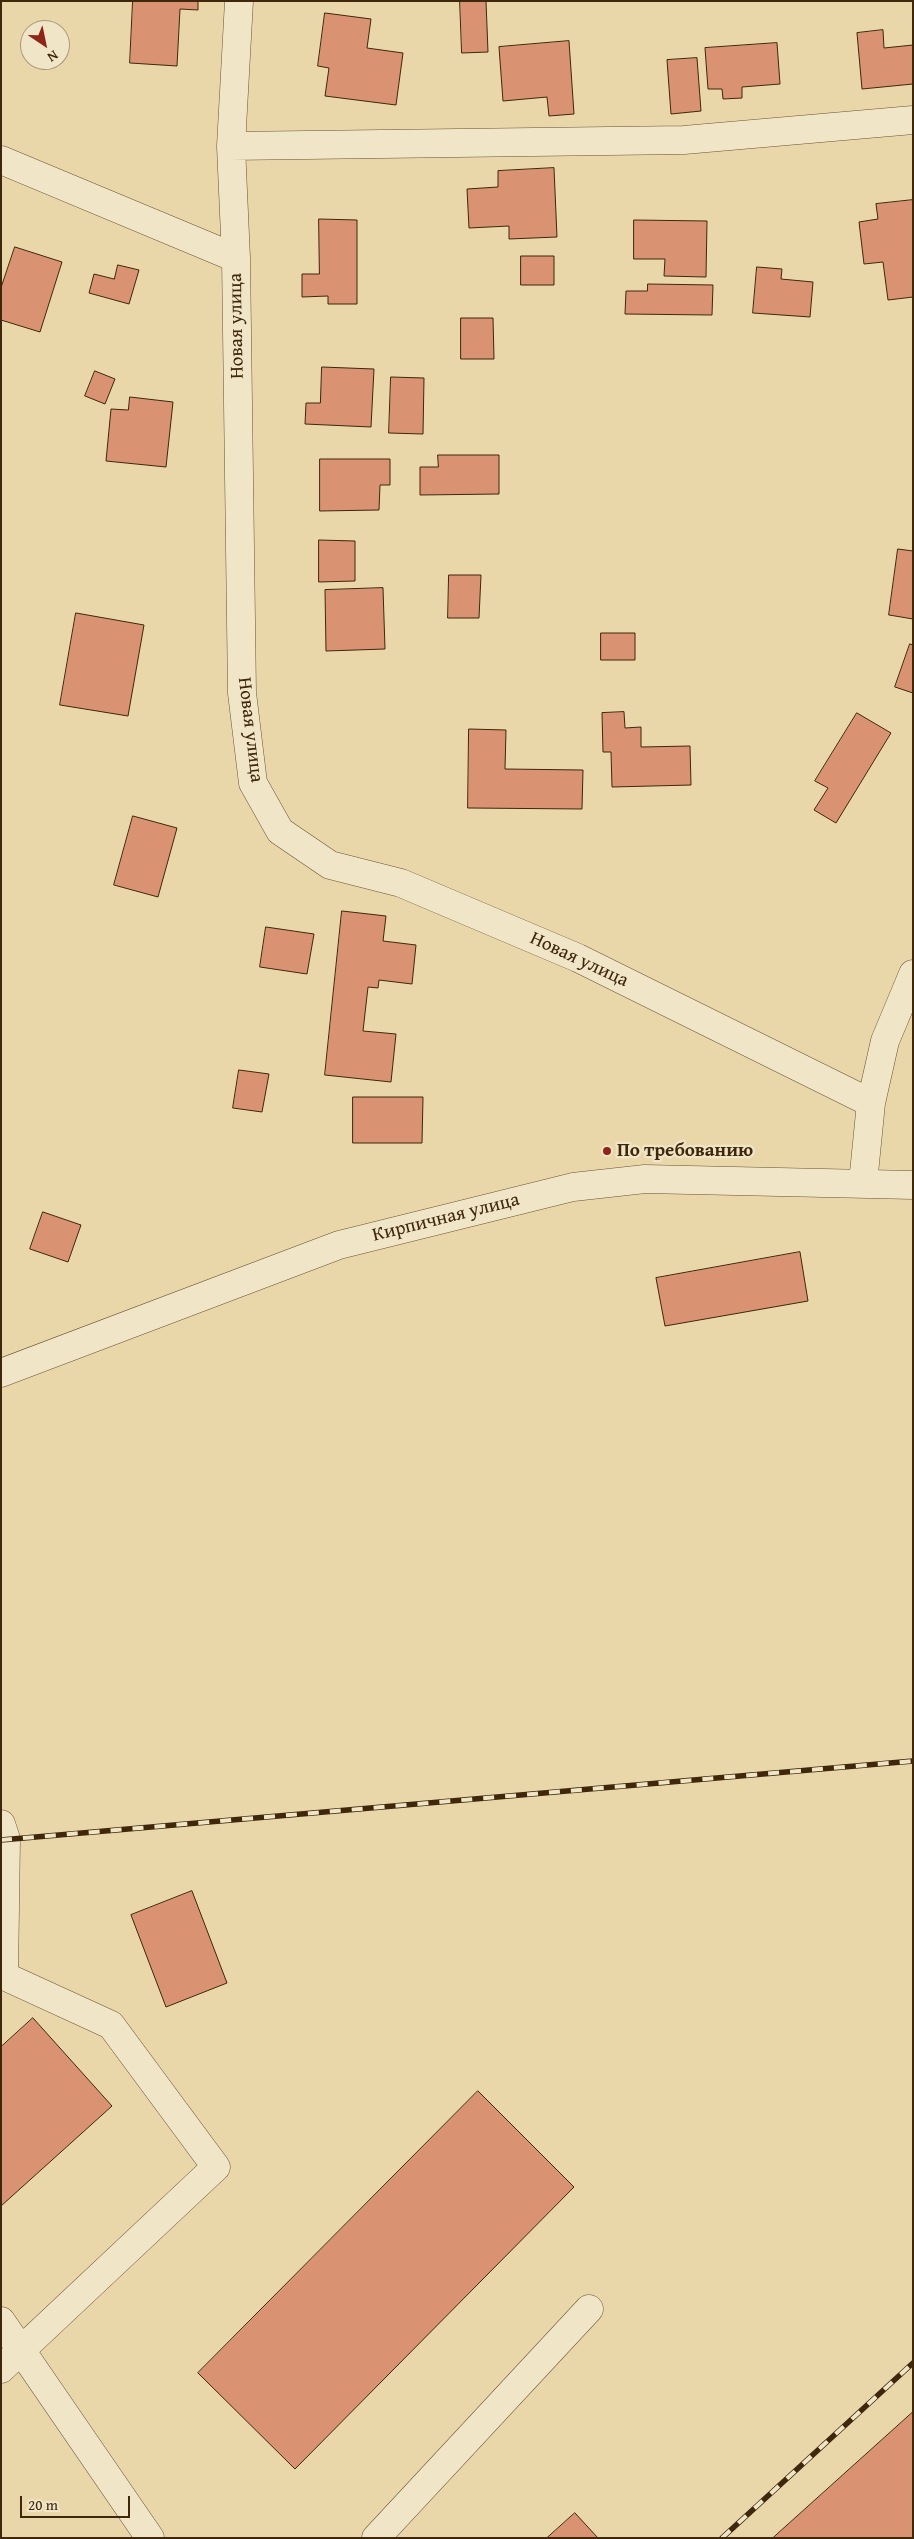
<!DOCTYPE html>
<html>
<head>
<meta charset="utf-8">
<style>
	body { margin:0 }
	#map { position:relative; width:914px; height:2539px; overflow:hidden; background:#e9d7aa; font-family:"Gentium Book Plus",serif }
	canvas { display:block }
	.frame { position:absolute; inset:0; border:2px solid #3e270a; pointer-events:none }
	.north { position:absolute; left:20px; top:20px; width:50px; height:50px; box-sizing:border-box; background:#f1e5c8; border:1px solid #a9997c; border-radius:50%; rotate:146deg; font-size:14px; font-weight:700; line-height:20px; text-align:center; color:#3e270a }
	.north::after { content:''; display:block; margin:auto; width:18px; height:22px; background:#8f2418; clip-path:polygon(50% 0,100% 100%,50% 72%,0 100%) }
	.scale { position:absolute; left:20px; top:2496px; width:110px; height:22px; box-sizing:border-box; border:2px solid #3e270a; border-top:0; padding-left:6px; font-size:15px; line-height:18px; white-space:nowrap; color:#3e270a; -webkit-text-stroke:4px #f1e5c8; paint-order:stroke }
</style>
</head>
<body>
<div id="map">
<canvas width="914" height="2539"></canvas>
<div class="frame"></div>
<div class="north">N</div>
<div class="scale">20 m</div>
</div>
<script>
const c = document.querySelector('canvas').getContext('2d');
c.lineJoin = 'round';
function fill(path, color) {
  c.fillStyle = color;
  c.fill(path, 'evenodd');
}
function stroke(path, color, width, dash) {
  c.strokeStyle = color;
  c.lineWidth = width;
  c.lineCap = dash ? 'butt' : 'round';
  c.setLineDash(dash || []);
  c.stroke(path);
}
function write(font, color, halo, rows, align = 'center') {
  c.font = font + ' "Gentium Book Plus",serif';
  c.lineWidth = 4.5;
  c.setLineDash([]);
  c.textBaseline = 'middle';
  c.strokeStyle = halo;
  c.fillStyle = color;
  for (const [text, x, y, turn = 0] of rows) {
    c.save();
    c.translate(x, y);
    c.rotate((+turn || 0) * Math.PI / 180);
    c.textAlign = isNaN(turn) ? turn : align;
    if (halo) c.strokeText(text, 0, 0);
    c.fillText(text, 0, 0);
    c.restore();
  }
}
const building = new Path2D(`
	M133,1h65v9l-18,-1 -3,57 -47,-3z
	M460,1h26l2,51 -26,1z
	M325,13l46,6 -4,29 36,5 -7,52 -71,-9 4,-28 -11,-2z
	M883,30l1,18 29,-3v39l-51,5 -5,-56z
	M569,41l5,73 -25,2 -2,-19 -44,4 -4,-54z
	M777,43l3,41 -38,3v11l-19,1 -1,-10h-14l-3,-41z
	M697,58l4,53 -30,3 -4,-54z
	M554,168l3,69 -48,2v-13l-40,2 -2,-39 31,-2v-16z
	M913,200v97l-25,3 -5,-38 -19,2 -5,-42 19,-3 -2,-15z
	M319,219l38,1v84h-29v-8l-26,1v-23h17z
	M634,220l73,1 -1,56 -42,-1 1,-17h-31z
	M15,247l47,15 -22,70 -39,-12v-32z
	M521,256h33v29h-33z
	M118,265l21,5 -10,34 -40,-11 5,-19 20,5z
	M757,267l25,2 -1,10 32,3 -3,35 -57,-4z
	M648,284l65,1 -1,30 -87,-1 1,-23h21z
	M461,318h32l1,41h-33z
	M322,367l52,2 -3,58 -66,-3 1,-21h14z
	M95,371l20,8 -10,25 -20,-8z
	M391,377l33,1 -1,56 -34,-1z
	M130,397l43,5 -7,65 -60,-6 5,-52 17,1z
	M438,455h61v39l-79,1v-28h18z
	M320,459h70v26h-10l-1,25 -59,1z
	M319,540l36,1v40l-36,1z
	M898,549l15,2v68l-24,-4z
	M449,575h32l-2,43h-31z
	M383,588l2,61 -59,2 -1,-61z
	M76,613l68,12 -16,91 -68,-11z
	M601,633h34v27h-34z
	M910,644l3,1v48l-18,-6z
	M624,712l1,16 16,-1v20l49,-1 1,39 -79,2 -1,-35h-8l-1,-39z
	M857,713l34,20 -55,90 -22,-13 14,-22 -13,-7z
	M469,729l37,1 -1,39 78,1 -1,39 -114,-1z
	M133,816l44,12 -19,69 -44,-12z
	M342,911l44,5 -3,25 33,4 -4,39 -33,-4 -1,8 -10,-1 -5,44 33,3 -5,48 -66,-7z
	M266,927l48,7 -7,40 -47,-7z
	M239,1070l30,4 -7,38 -29,-4z
	M353,1097h70l-1,46h-69z
	M43,1212l38,13 -13,37 -38,-13z
	M800,1252l8,49 -143,25 -9,-48z
	M192,1891l35,92 -61,24 -35,-92z
	M33,2018l79,88 -111,100v-159z
	M478,2091l96,96 -279,282 -97,-96z
	M913,2412v126h-140z
	M575,2513l23,25h-51z`);
fill(building, '#d99272');
stroke(building, '#3e270a', 1);
const minor = new Path2D(`
	M239,1l-8,145 5,112 6,435 11,90 27,48 50,34 71,18 177,75 293,145
	M231,146l453,-6 229,-20
	M1,160l235,98
	M863,1183l8,-80 14,-62 28,-67
	M1,1373l338,-128 234,-58 72,-8 268,6
	M1,1824l5,15 -2,137
	M1,2321l149,217
	M1,2369l215,-202 -105,-142 -107,-49
	M376,2538l213,-229`);
stroke(minor, '#695332', 29);
stroke(minor, '#f1e5c8', 28);
const rail = new Path2D(`
	M1,1840l912,-79
	M722,2538l191,-175`);
stroke(rail, '#3e270a', 5.5);
stroke(rail, '#f1e5c8', 4, [11]);
for (const [x, y, r, color] of [
	[607,1151,5,"#8f2418"]
]) {
  const dot = new Path2D();
  dot.arc(x, y, r, 0, 2 * Math.PI);
  c.fillStyle = color;
  c.fill(dot);
  stroke(dot, '#f1e5c8', 2);
}
write('19px', '#3e270a', '#f1e5c8', [
	["Новая улица",237,326,-91],
	["Новая улица",250,730,83],
	["Новая улица",579,960,25],
	["Кирпичная улица",446,1218,-14]
]);
write('bold 19px', '#3e270a', '#f1e5c8', [
	["По требованию",617,1151]
], 'left');
</script>
</body>
</html>
